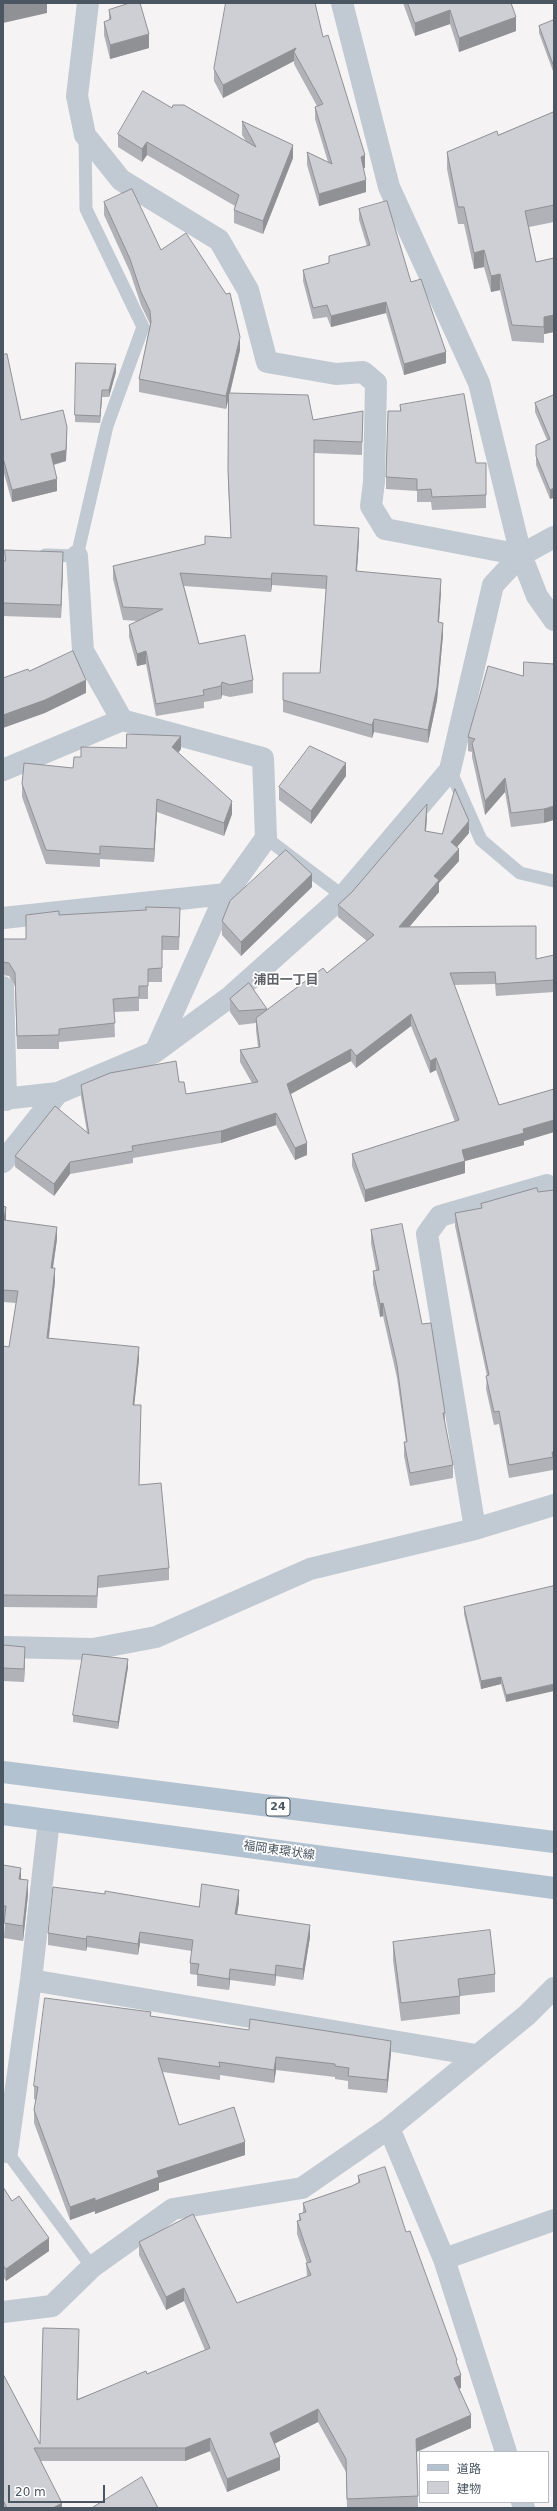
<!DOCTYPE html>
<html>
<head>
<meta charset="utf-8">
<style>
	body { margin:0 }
	#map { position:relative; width:557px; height:2511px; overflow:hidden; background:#f5f3f3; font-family:"DejaVu Sans","Noto Sans JP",sans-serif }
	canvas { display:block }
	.frame { position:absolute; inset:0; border:4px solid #4a5661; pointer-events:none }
	.legend { position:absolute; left:419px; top:2451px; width:130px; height:52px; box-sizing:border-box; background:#fff; border:1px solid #b7bbc0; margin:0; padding:5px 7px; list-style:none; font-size:12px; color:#4a5661 }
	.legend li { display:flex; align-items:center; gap:8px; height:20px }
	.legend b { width:20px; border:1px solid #b7bbc0 }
	.scale { position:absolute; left:8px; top:2485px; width:97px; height:18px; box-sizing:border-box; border:2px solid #4a5661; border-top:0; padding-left:5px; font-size:12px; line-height:14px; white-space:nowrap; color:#4a5661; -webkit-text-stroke:3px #fff; paint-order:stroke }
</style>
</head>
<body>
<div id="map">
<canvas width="557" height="2511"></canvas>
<div class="frame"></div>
<ul class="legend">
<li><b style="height:5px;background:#b3c2d1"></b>道路</li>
<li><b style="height:11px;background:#cdcfd5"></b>建物</li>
</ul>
<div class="scale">20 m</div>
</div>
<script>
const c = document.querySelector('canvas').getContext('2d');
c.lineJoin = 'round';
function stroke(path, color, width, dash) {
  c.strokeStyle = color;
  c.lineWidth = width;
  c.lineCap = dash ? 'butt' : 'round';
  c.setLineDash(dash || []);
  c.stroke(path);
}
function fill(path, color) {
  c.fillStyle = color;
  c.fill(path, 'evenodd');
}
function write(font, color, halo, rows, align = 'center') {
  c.font = font + ' "DejaVu Sans","Noto Sans JP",sans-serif';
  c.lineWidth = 3.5;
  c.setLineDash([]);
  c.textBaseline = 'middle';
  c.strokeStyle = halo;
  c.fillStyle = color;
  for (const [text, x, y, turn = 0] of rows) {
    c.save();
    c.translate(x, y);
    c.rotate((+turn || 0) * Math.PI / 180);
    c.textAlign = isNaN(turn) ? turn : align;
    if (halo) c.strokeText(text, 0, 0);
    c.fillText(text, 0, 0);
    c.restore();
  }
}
stroke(new Path2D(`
	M45,555l32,1 30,-130 36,-99 -57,-118 -1,-74
	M450,770l31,70 39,33 34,8
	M266,838l77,58
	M7,2152l85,115`), '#c1cad2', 13);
stroke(new Path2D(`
	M88,3l-11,93 8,39 36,45 98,60 29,50 19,72 69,12 27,-2 13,11 -2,99 -3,24 14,23 136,26
	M77,556l6,95 39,69 141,38 3,80 -40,56 -70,156
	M3,770l119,-50
	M3,918l223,-24
	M3,987l3,113
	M3,1099l55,-6 97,-41 76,-56 112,-100 107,-126 43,-185 28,-30 33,-18
	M3,1162l55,-69
	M475,1529l-48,-295 13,-18 107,-31 7,6
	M3,1647l90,2 63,-12 154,-68 165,-40 79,-24
	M31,1980l445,75
	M389,2128l55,131 62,193
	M7,2152l24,-172 18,-160
	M444,2259l110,-39
	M3,2312l49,-6 40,-39 81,-58 129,-21 87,-60 138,-113 27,-27
	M522,2502l2,6`), '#c1cad2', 22);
stroke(new Path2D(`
	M342,3l47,184 90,196 42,172 16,41 17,24`), '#c1cad2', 22);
stroke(new Path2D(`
	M3,1772l551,70
	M3,1814l551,74`), '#b3c2d1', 22);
fill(new Path2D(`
	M403,3h108l5,28 -57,21 -9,-28 -35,12z
	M109,10l40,38 -39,11 -6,-24v-13l5,-2z
	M554,20v54l-15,-41v-7z
	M323,37l42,131h-2l3,24 -47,14 -12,-41v-13l21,10 -13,-43v-12l2,-1 -23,-42v-3l-71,37 -9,-17v-12z
	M172,108l74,33 -4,-6v-14l51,37 -30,76 -29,-11v-13l1,-4 -88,-51 -5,7 -24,-15v-13z
	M554,112v110l-25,5 7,35 18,-4v74l-10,2v9l-32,-2 -12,-51 -9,2 -7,-25 -10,2 -10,-45h-6l-11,-55v-17l51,-17z
	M104,202l57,48 79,100 -10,43 83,27 50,-9 -1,44 -48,-2v72l45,15 -2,31 84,20 -2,31 4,13 -6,65 -9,43 -54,-11 -2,6 -89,-26v-12l37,-27 6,-84 -54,-4 -1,7 -87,-6 15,58 54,36v13l-23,4 -8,-2 -1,4 -17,3v6l-48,8 -10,-52 -9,2 -8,-29v-12l9,-4 -15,-1 -10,-41v-13l118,-28 -3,-55 1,-87 -3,13 -87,-17v-13l11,-55 -9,-19 -11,-33 -26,-57z
	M359,209l52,73 35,81 -42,12 -18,-62 -55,14 -4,-10 -14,2 -10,-38v-11l26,-7 38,-17 -8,-26z
	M3,355l18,65 46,19 -1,22 -12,4 3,26 -45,11 -9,-32z
	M116,372l-7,25h-7l-2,26 -25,-1v-7z
	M554,395l-4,104 -14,-34v-20l11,-5 -12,-28v-9z
	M400,405l76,58h10v45l-54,2 -1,-8h-14v-11l-31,-2v-12l14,-66z
	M3,561l60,4 -2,53 -58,-2z
	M554,664l-10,159 -33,4 -6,-35 -20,23 -13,-58v-5l-4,-1v-14l55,-61z
	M126,748l55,1 -3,4 54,61 -8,22 -67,-24 -3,50 -54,-3v8l-54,-3 -24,-67v-13l51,-16 8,-11z
	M346,776l-35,48 -32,-24v-13z
	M427,816l-1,15 16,3 27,-1 -12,14 2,14 -20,22v9l-30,35 127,32 18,-4v37l-58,4 -1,-12 -41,1 45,120 55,-16v43l-30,9v4l-59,16v12l-100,29 -13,-36v-12l103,-32 -19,-52 -6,3 -19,-47 -55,42 -5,-7 -60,33 16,61 -12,5 -19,-35 -55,18 -88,15v5l-63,11 -16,22 -39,-29v-11l72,-24 -6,-35v-12l98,-3 7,12 66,-11 -12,-21v-12l18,-3 -2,-17v-7l-17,2 -9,-13v-13l37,10v1l60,-37 40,-32 -29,-24v-12l14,-13z
	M312,887l-71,69 -19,-21v-14z
	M59,915l121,6 -1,29h-17v32h-14v17h-9v12l-25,1 1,25 -56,5v7h-42l-2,-63 -6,-10 -6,-1v-36h23z
	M554,1191v274h-1v5l-44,8 -10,-54 -5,1 -8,-36 1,-13 -32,-150v-13l26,-5v-4l57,-12z
	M3,1206l3,13v2l51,18 -4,29 2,13 -6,57 90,21 -5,46 5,80 30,83v12l-71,8 -1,20 -94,-1v-261l6,1 7,-44 -13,-1z
	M371,1230l51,94 23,89v11l8,41v13l-43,8 -6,-30v-14h2l-9,-64 -14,-62 -3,1 -7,-33v-13l3,-1 -5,-27z
	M554,1586l-48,116 -5,-18 -20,5 -17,-75v-7z
	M3,1645l22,15 -1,22 -21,-1z
	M128,1667l-10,62 -45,-7v-7z
	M3,1865l18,14 7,16 -5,46 -19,-3 1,-17h-2z
	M239,1902l-2,12 73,23 -7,43 -27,-4 -1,10 -45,-6 -1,10 -32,-4v-11l-7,-1v-11l2,-12 -52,-8 -2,12 -51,-8 -1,4 -38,-6v-12l151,-26z
	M393,1942l102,32v18l-35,4v18l-59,7 -8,-61z
	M151,2016l240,37 -4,40 -39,-4v-8l-13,-2v-2l-59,-7 -2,13 -54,-8v5l-57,-8 16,53 66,30 -86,28v7l-64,24v-3l-25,9 -36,-97v-13l2,-10 -2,-1v-13z
	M358,2176l48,56 51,134 4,22 -2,1 12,39 -54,24 1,56h-71l-1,-36 -28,-50 -43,21 5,27 -53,22 -17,-41 -25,10h-145l22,47h-59v-134l37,70 39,-102 -2,57 70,-25 58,-24 -21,-49 -18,9 -27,-55v-13l98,61 70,-26 -1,-14h1l-10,-29v-13h2v-7l4,-1v-10l49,-17 6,-3z
	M3,2187l9,14 37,50 -43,30 -3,-4z`), '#b0b2b7');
fill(new Path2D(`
	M11,3h36v10l-44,10v-18z
	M450,10v14l-35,12v-13z
	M516,17v14l-57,21v-14z
	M149,34v14l-39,11v-14z
	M296,48l-2,4v9l-71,37v-13z
	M147,142v13l-5,7v-13z
	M293,145v13l-30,76v-13z
	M365,155v13l-4,1v-12z
	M366,180v12l-47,14v-12z
	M484,250v17l-10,2v-16z
	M500,274v16l-9,2v-16z
	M386,302v11l-55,14v-11z
	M554,315v17l-10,2v9v-26z
	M240,337v13l-14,59v-13z
	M446,352v11l-42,12v-11z
	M116,364v8l-7,25v-7z
	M102,390v7l-2,26v-7z
	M67,427l-1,34 -15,4v-11z
	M57,479v12l-45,11v-12z
	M554,488v10l-4,1v-9z
	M359,528v12l-3,43v-12z
	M63,552v13l-2,53v-13z
	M272,573v12l-1,7v-13z
	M441,579v12l-3,44v-13z
	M443,623v12l-6,65 -9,43v-13z
	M146,651v13l-9,2v-12z
	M86,680v13l-41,20 -42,15v-13z
	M222,682v13l-1,4v-13z
	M374,719v13l-2,6v-13z
	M181,736v13l-9,11v-13z
	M346,763v13l-35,48v-13z
	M505,778v14l-20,23v-14z
	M157,799v13l-3,50v-13z
	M232,801v13l-8,22v-13z
	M427,804v12l-2,27v-12z
	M554,806v14l-10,3v-14z
	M469,821v12l-18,21v-12z
	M459,849v12l-20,22v9l-40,47v-12l35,-51z
	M312,874v13l-71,69v-14z
	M411,1014v12l-55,42v-12z
	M351,1049v12l-64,35v-12z
	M436,1058v12l-6,3v-12z
	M276,1113v12l-55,18v-12z
	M554,1120v12l-30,9v4l-59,16v12l-100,29v-12l97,-40 61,-21z
	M307,1143v12l-12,5v-12z
	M70,1162v12l-16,22v-12z
	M6,1207v12l-2,14v-13z
	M57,1227v12l-6,41v-12z
	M55,1268v13l-8,69v-12z
	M383,1303v13l-3,1v-13z
	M139,1347v12l-6,59v-13z
	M552,1452h2v13h-1v-8z
	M25,1647v13l-1,22v-13z
	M128,1659v8l-10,62v-7z
	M501,1677v7l-20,5v-8z
	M554,1684v7l-48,11v-7z
	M21,1868v14l-2,-3z
	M28,1880v15l-5,46v-15z
	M239,1890v12l-4,24v-12z
	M310,1925v12l-7,43v-11z
	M140,1932v11l-2,12v-11z
	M87,1936v11l-1,4v-12z
	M276,1965v11l-1,10v-11z
	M230,1969v11l-1,10v-11z
	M391,2041v12l-4,40v-13z
	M276,2057v13l-2,13v-13z
	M245,2142v13l-86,28v7l-64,24v-13l62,-30z
	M95,2198v13l-25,9v-13z
	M49,2238v13l-43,30v-12z
	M184,2288v13l-18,9v-13z
	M79,2329v13l-2,70v-12z
	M461,2375v13l-7,2v-12z
	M318,2409v13l-48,24v-13z
	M471,2415v13l-55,24v-13z
	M210,2438v13l-25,10v-13z
	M280,2457v13l-53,22v-13z
	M62,2503v5h-9z`), '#909195');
const building = new Path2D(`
	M3,3h8l-8,2z
	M130,3h10l9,31 -39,11 -6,-23 7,-3 -2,-9z
	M226,3h89l8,34 5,-2 37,120 -4,2 5,23 -47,14 -12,-42 25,12 -17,-57 8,-3 -29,-52 2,-4 -73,37 -9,-16z
	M408,3h103l5,14 -57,21 -9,-28 -35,13z
	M554,20v47l-15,-41z
	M143,91l29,17 1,-3h11l72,42 -14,-26 51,24 -30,76 -29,-11 5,-15 -92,-53 -5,7 -24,-15z
	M554,112v93l-29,6 11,51 18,-4v57l-10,2v10l-32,-2 -12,-51 -9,2 -7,-26 -10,3 -10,-46h-6l-11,-55 50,-21 1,4z
	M132,189l29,61 25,-17 40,61 4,-1 10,44 -14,59 -87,-17 12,-57 -1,-11 -9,-19 -11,-33 -26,-57z
	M387,201l24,81 10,-3 25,73 -42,12 -18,-62 -55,14 -4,-11 -14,3 -10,-38 26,-7v-7l41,-11 -11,-36z
	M7,354l14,66 42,-10 4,17 -1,23 -15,4 6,25 -45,11 -9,-32v-103z
	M76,363l40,1 -7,26h-7l-2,26 -25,-1z
	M229,393l79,2 5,25 50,-9 -1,31 -48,-2v85l45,3 -3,43 85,8 -3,43 5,1 -6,64 -9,43 -54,-11 -2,6 -89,-25v-27h37l7,-97 -55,-3 -1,6 -91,-6 19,71 46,-9 8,45 -23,5 -8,-3 -1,4 -18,4 1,5 -48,9 -10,-53 -9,3 -8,-29 34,-16 -40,-2 -10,-41 92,-22v-8l26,2 -3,-68z
	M464,394l12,69h10v32l-54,2 -1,-8 -14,1v-11l-31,-2 2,-66h13l-1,-6z
	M554,395v93l-4,2 -14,-34v-11l14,-6 -15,-36z
	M5,550l58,2 -2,53 -58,-2v-42h2z
	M73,651l13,29 -41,20 -42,15v-37l25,-9 1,2z
	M524,662l30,2v142l-10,3 -33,4 -6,-35 -20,23 -13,-58 3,-4 -7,-2 20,-71 35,10z
	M127,734l54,2 -9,11 60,54 -8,22 -67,-24 -3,50 -54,-3v8l-54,-4 -24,-66 2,-21 49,5 1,-11h7v-10l45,1z
	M310,746l36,17 -35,48 -32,-24z
	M455,789l14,32 -18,21 8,7 -25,27 5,4 -40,47 137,-1v33l18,-4v25l-58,4 -1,-12 -45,1 49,132 55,-16v31l-31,9 1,4 -62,17 3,11 -100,29 -13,-36 107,-34 -23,-62 -6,3 -19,-47 -55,42 -5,-7 -64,35 20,59 -12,5 -19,-35 -55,18 -89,15 1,5 -63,11 -16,22 -39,-28 40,-50 34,28 -8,-49 29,-12 66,-12 3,21h5l2,12 72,-12 -18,-32 20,-3 -4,-29 67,-50 4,5 47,-38 -36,-30 14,-13 75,-88 -2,27 17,3z
	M286,850l26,24 -71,68 -19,-21 8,-20z
	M146,907l34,1 -1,29 -17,-1v32l-14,1v17h-9v11l-26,2 2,24 -56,6v6l-42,1 -2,-63 -6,-10 -6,-1v-23h23v-24l33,-4v4l87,-5z
	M249,983l18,26 -28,2 -9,-12z
	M537,1188l1,4 16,-2v262h-2l1,5 -44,8 -10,-54 -5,1 -8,-36 3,-1 -34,-162 27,-5 -1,-4z
	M3,1206l3,1 -2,13 53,7 -6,41h4l-8,70 92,9 -6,58h8l-2,80 22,-2 8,85 -71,8 -1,20 -94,-1v-249l6,1 9,-56 -15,-1z
	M402,1224l20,100 9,-1 14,90h-2l10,52 -43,8 -6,-31h3l-10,-77 -14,-62 -3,1 -7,-33 6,-1 -8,-40z
	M554,1586v98l-48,11 -5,-18 -20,4 -17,-74z
	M3,1645l22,2 -1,22 -21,-1z
	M83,1654l45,5 -10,63 -45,-7z
	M3,1865l18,3 -2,11 9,1 -5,46 -19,-3 2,-17h-3z
	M202,1884l37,6 -4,24 75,11 -7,44 -27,-4 -1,10 -45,-6 -1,10 -32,-5 2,-10 -9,-1 3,-23 -53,-8 -2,12 -51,-8 -1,3 -38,-6 5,-46 52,7v-3l94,16z
	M490,1930l5,44 -37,5 2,17 -59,7 -8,-61z
	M45,1998l106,14 -1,4 99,14 1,-11 141,22 -4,39 -39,-4 1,-8 -14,-2v-2l-59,-7 -2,13 -55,-8 1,5 -62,-9 21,67 55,-18 11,35 -88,29 2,6 -64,24v-3l-25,9 -36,-97 4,-23 -4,-1z
	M385,2167l21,65 4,-1 47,129 -1,1 5,14 -7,3 17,37 -55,24 2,57 -71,3 -1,-40 -28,-50 -48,24 10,24 -53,22 -17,-41 -25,10h-151l28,55 -9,5h-46l-4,-8v-126l37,70 3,-116 36,1 -2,71 69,-29 1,3 63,-26 -26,-60 -18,9 -27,-55 54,-28 44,89 74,-28 -5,-12 5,-1 -14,-41 4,-1 -2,-6 7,-2 -3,-9 49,-17 8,-4 -2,-6z
	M3,2187l9,14 7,-5 30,42 -43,31 -3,-4z
	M142,2477l16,31h-66z`);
fill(building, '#cdcfd5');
stroke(building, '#909195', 1);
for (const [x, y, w] of [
	[278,1807,24]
]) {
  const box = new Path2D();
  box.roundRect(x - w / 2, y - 9, w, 18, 3);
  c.fillStyle = '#fff';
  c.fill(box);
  stroke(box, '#4a5661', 1);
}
write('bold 11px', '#4a5661', null, [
	["24",278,1807]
]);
write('12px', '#4a5661', '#fff', [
	["福岡東環状線",279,1851,8]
]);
write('bold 13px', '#5f6368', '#fff', [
	["浦田一丁目",286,981]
]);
</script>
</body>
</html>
